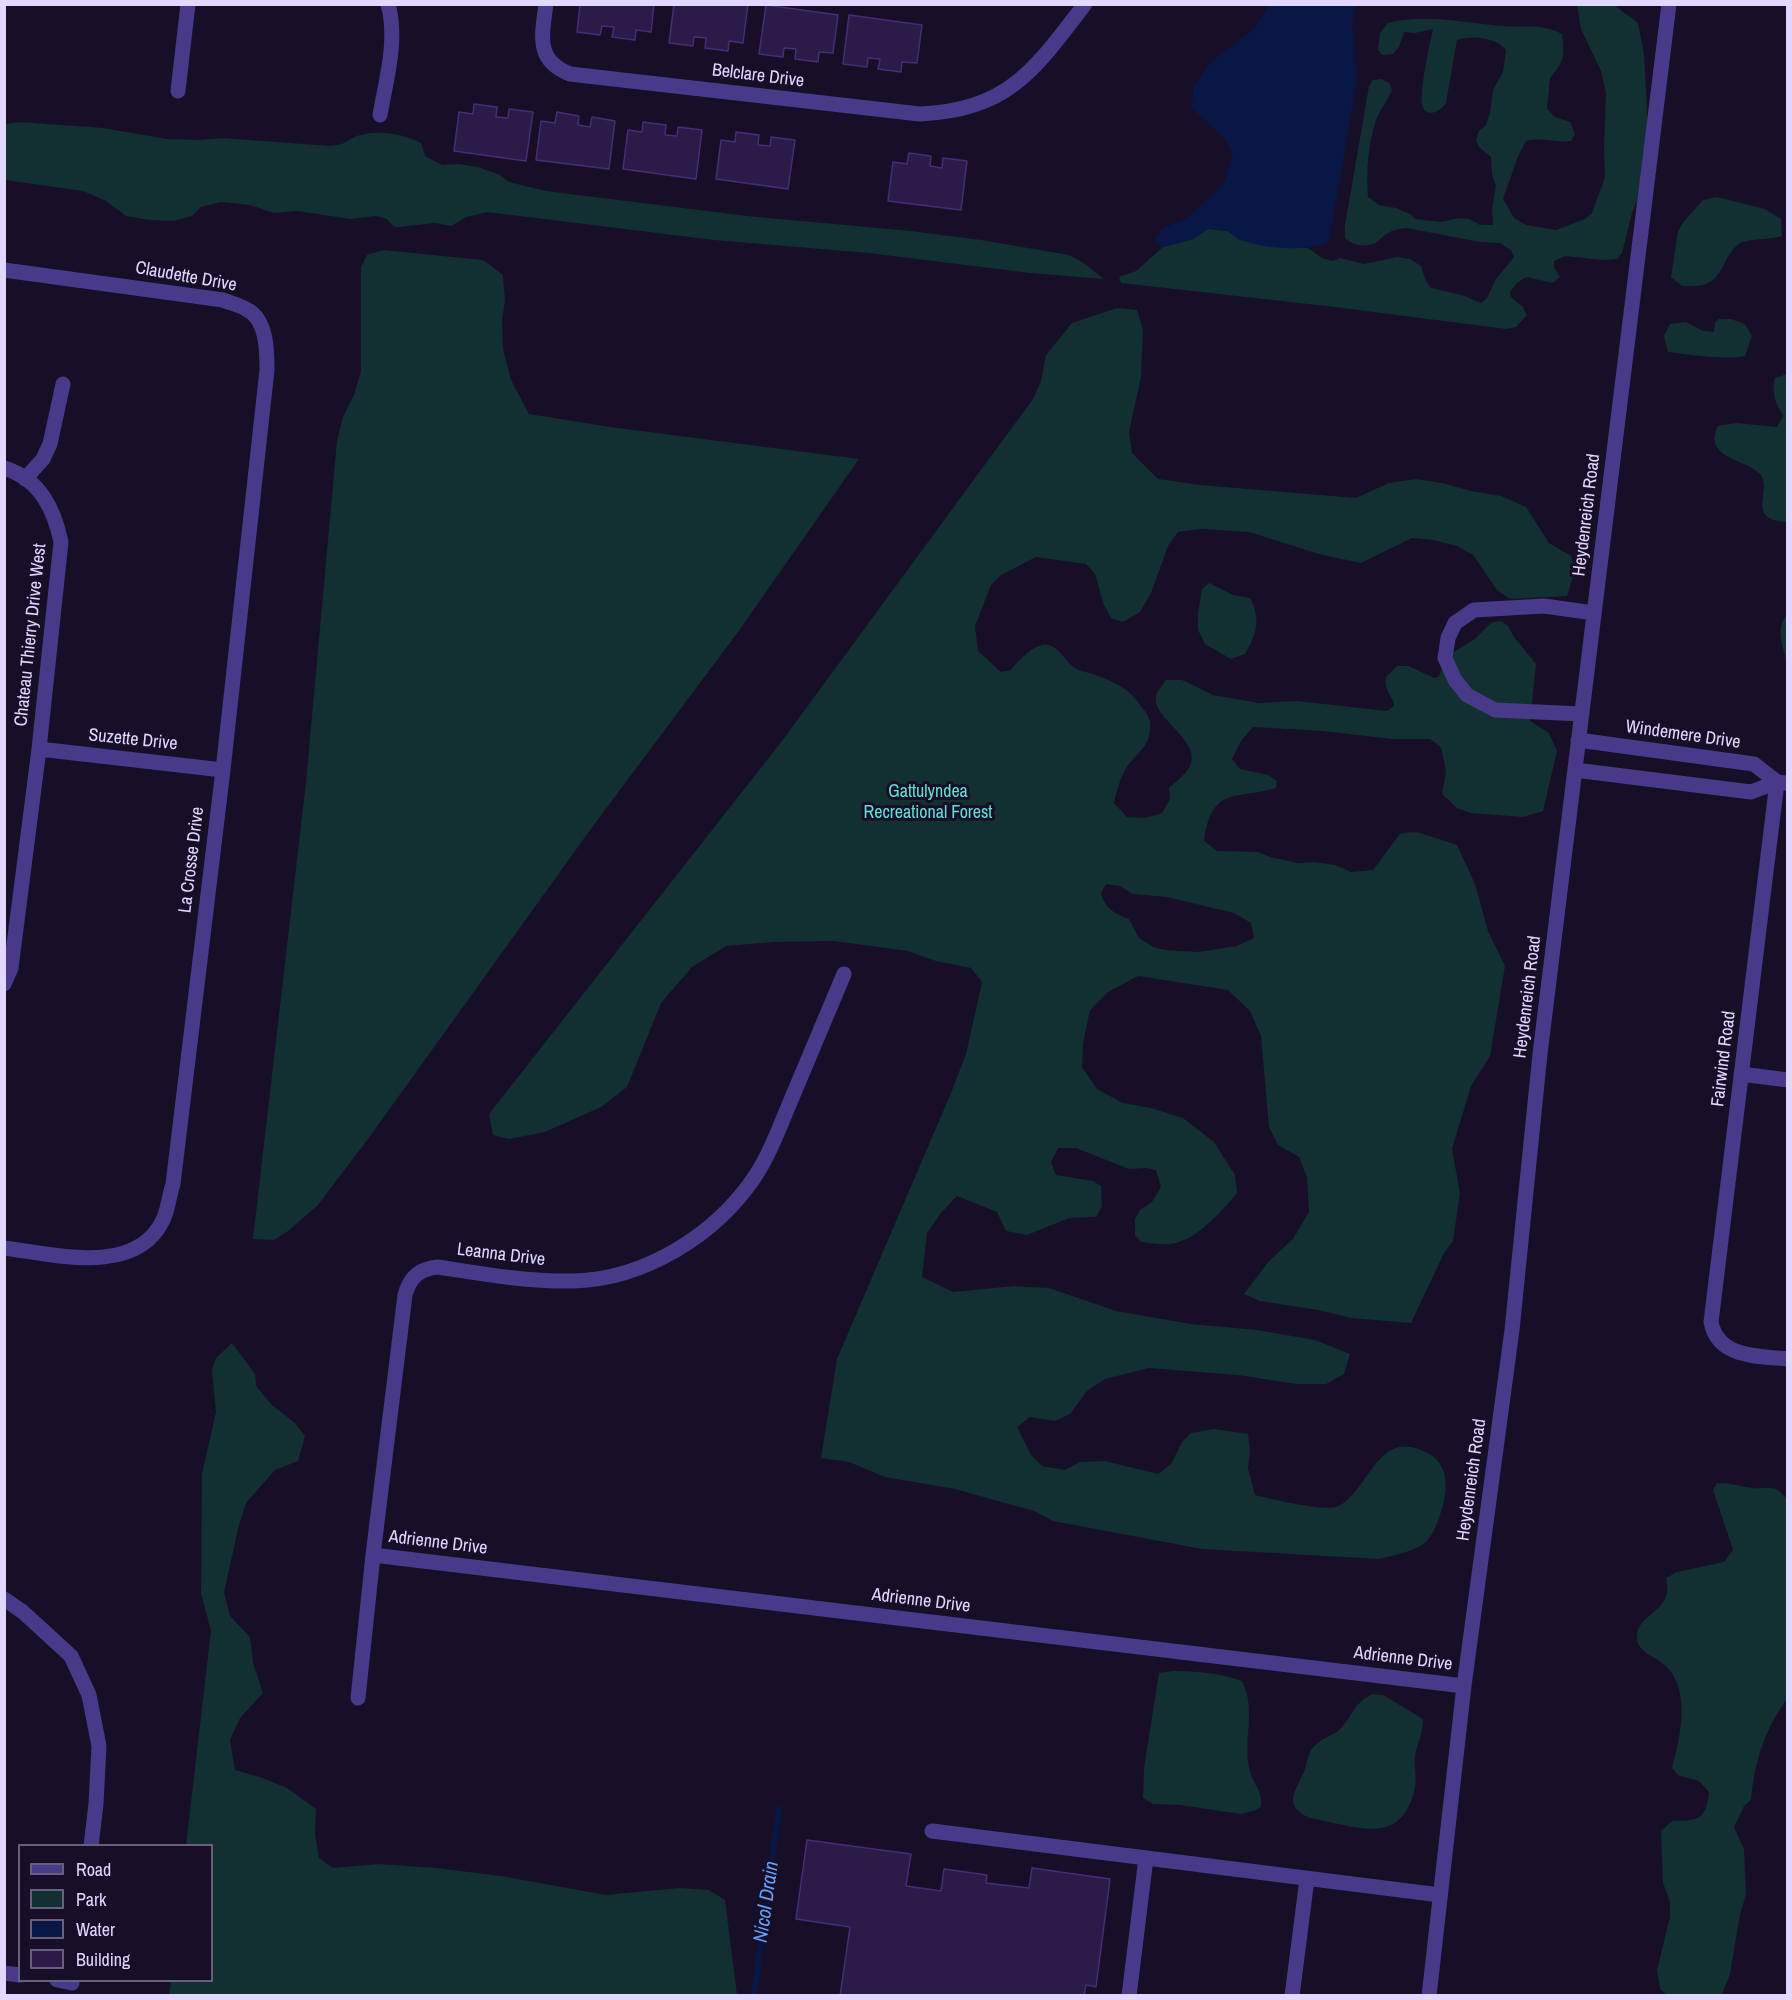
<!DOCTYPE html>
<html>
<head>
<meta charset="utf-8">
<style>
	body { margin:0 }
	#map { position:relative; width:1792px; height:2000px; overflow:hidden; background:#170f28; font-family:"Archivo Narrow",sans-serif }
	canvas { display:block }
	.frame { position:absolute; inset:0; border:6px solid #e1d7ff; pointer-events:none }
	.legend { position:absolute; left:18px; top:1844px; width:195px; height:138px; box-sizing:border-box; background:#170f28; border:2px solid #685f7e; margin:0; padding:8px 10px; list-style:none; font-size:18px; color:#e1d7ff }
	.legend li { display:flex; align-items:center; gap:12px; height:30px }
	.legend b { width:30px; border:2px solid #685f7e }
</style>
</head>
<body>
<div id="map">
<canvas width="1792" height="2000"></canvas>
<div class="frame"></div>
<ul class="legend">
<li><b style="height:8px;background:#483a88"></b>Road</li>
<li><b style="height:16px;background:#122f32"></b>Park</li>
<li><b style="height:16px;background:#091747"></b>Water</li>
<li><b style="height:16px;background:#2b1b49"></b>Building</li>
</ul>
</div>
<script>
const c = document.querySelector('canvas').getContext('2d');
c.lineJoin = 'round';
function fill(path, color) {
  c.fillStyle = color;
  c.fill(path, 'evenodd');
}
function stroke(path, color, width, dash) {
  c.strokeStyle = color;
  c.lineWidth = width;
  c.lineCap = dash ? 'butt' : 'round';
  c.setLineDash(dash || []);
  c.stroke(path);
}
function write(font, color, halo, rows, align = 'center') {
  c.font = font + ' "Archivo Narrow",sans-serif';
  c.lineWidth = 6;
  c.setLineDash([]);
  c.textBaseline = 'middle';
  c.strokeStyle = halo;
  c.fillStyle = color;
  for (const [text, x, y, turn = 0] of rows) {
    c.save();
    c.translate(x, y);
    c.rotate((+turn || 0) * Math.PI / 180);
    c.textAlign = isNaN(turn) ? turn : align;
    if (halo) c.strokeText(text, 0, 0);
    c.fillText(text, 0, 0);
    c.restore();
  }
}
fill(new Path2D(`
	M1577,5h37l24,18 6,31 4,74 -9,68 -7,17 -10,40 -5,6 -13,1 -39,-4 -11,5v6l6,10 -7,6 -27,-6 -9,6 -7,9 1,5 12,10 4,8 -11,12 -10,2 -171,-22 -214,-24 -2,-6 17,-6 27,-24 30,-8 15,-10 20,2 10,8 31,6 39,3 14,10 11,3 7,-3 24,6 33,-7 13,2 11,7 5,15 5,7 31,7 19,8 6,-5 9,-19 18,-22 -3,-7 -11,-7 -20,-1 -73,-14c-7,1 -13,1 -19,5 -4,2 -7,6 -11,9 -10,6 -24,4 -32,-4v-13l24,-139 4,-6 8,-1 8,4 3,7c-4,11 -12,19 -16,30 -8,24 -10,53 -8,77l11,8 17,3 14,6 5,5 27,3 16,-4 11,1 11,6h13l-1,-16 4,-23 -4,-12 -1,-17 -12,-10 -3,-7 3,-9 7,-6 4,-12 3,-23 10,-18 3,-22c-10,-13 -34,-15 -49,-10l-11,63c-5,9 -21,16 -24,1 -2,-15 7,-58 11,-75l-18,4 -11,-1 -5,15 -6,7 -11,1 -4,-5 2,-17 8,-10c39,-10 76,0 115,3 22,2 39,-3 59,8 3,23 2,27 -12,44l-3,31 8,8 15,5 5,12 -4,7c-16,2 -29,-4 -45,0l-7,13 -16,45 11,19 12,7 30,5 29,-11 7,-6 3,-8 10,-28 -1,-29 2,-55 -5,-22 -20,-42z
	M19,122l84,6 64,11 31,1 24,-2 108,8c4,-1 10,-1 14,-3 6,-3 10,-7 17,-8 19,-5 43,-1 60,8l4,13 17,9 16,-1 20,3 22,8 9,7 37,9 201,25 164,15 70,9 88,15 13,7 22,17 -74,-6 -161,-20 -155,-13 -227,-28 -21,5 -15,9 -16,-3 -36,4h-5l-7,-8 -11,-3 -26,3 -52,-8 -24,2 -24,-8 -29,-3 -20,5 -9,9 -18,5 -24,-1 -24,-4 -20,-15 -23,-10 -78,-11v-56z
	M1717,197l48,12 16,10 1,17c-12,4 -34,2 -43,8 -15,10 -15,33 -33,40 -7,3 -17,2 -24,2l-11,-9 7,-46 7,-11 18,-20z
	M383,250l100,10 20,15 2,26 -3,19 1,29 8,31 18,34 81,13 249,32 -121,173 -145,194 -225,313 -51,67 -29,25 -14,9 -21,-1 53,-457 31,-341 6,-24 11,-22 7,-24v-104l6,-12z
	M1117,308l20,2 6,20 -2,47 -12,55 3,21 26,26 42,6 156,13 33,-15 27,-4 26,4 29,8 30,5 25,11 23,36 22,13 4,14 -8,26 -57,3 -13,-9 -24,-35 -16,-9 -23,-6 -22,-2 -51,25 -42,-9 -70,-22 -48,-3 -23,3 -10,14 -17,47 -11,19 -17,10 -12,-4 -7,-13 -9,-31 -9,-10 -50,-7 -35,18 -10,10 -16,41 3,25 23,21 10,-2c7,-9 20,-23 32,-25 15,-3 22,17 32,23 5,3 12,4 18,6 20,7 36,14 48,32 4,5 8,10 9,16 2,28 -16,30 -26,50 -5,10 -8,21 -10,31l13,14 18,1 17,-5 8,-14 -1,-11c6,-6 16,-13 20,-20 16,-27 -38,-49 -33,-72 1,-5 7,-11 10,-16h16l31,15 46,8 38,-2 90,10 7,-5c0,-10 -10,-13 -8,-29l11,-11h12l25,12 4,-1 14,-24 23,-14 16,-16 10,-2 7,5 6,11 22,27 -6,57 19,12 8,18 -14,60 -20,6 -52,-4 -14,-5 -15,-14 4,-23 -5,-24 -11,-8h-38l-69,-8 -70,-4 -12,14 -9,18 8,10 28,6 9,6 -1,7c-42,12 -64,-2 -72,53l13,10 41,1 12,5 28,6 16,-1 21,3 16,7 22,-2 27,-36 11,-2 9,1 37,12 18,39 13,47 17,35 -15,90 -19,30 -19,63 8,44 -7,48 -9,12 -33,70 -60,-5 -33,-8 -58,-9 -16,-7 25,-33 24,-22 16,-27 -2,-35 -8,-20 -21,-12 -9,-18 -8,-91 -11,-25 -22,-21 -90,-14 -30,16 -18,18 -7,33 -1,24 15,22 26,14 28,5 32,10 31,24 21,33 2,18c-15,18 -42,49 -67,51 -9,1 -19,-1 -29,-2l-6,-7v-16l5,-9 12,-8 9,-15 -5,-17 -10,-2 -17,1 -53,-21h-18l-7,14 5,13 37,6 8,5 1,20 -6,11 -27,1 -42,17 -21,-4 -9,-19 -40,-16 -16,17 -14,20 -5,44 31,15 61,-6 35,2 67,23 75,13 66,6 58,10 35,14 -6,20 -18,10h-30l-58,-9 -89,-7 -44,11 -18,12 -17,23 -15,7 -25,-4 -13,10 14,28 11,11 23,4 15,-8 25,-1 53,13 13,-10 11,-22 9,-9 23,-4 34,5 2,17 -2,17 7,27c16,4 67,16 81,12 28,-10 39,-67 75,-60 39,8 40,38 28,71 -3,8 -7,18 -13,24 -12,10 -32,13 -47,17l-177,-10 -149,-28 -19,-10 -79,-22 -70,-12 -36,-15 -28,-4 16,-99 114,-266 15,-39 16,-72 -11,-14 -35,-7 -28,-10 -74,-10 -60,1 -48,4 -34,21 -31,36 -34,84 -26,20 -56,25 -36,7 -16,-4 -4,-21 293,-373 251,-342 8,-18 5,-26 26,-32zM1106,884l14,2 12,8 35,3 67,16 17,10 3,15 -17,8 -38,6 -34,-2 -12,-3 -14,-9 -10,-19c-15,-6 -24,-10 -28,-26z
	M1719,319h12l14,5 7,12 -7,20c-21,4 -54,-1 -77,-4l-4,-16 6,-12 16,-2 17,9 11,1 1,-9z
	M1787,374l1,147 -2,1c-43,-3 -11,-33 -27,-49 -15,-14 -57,-16 -41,-47l18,-3 41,4 6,-11c-7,-13 -12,-22 -8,-38z
	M1209,583l24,12 17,3c11,22 7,35 -5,56l-14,5 -26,-15 -7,-14v-17l4,-24z
	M1787,615v47c-4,-14 -12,-35 0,-47z
	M232,1343l23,31 1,12 16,19 23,18 10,13 -7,25 -23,9 -29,33 -7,22 -15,67 6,24 20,21 3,26 10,30 -23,25 -10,22 5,30 25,7 27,11 29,21 -1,25 4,24 14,10 46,-4 57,4 65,8 105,19 74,-7 29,2 16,10 12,95h-568l2,-14 41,-1v-134l-26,-1 25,-214 -10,-38 1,-119 14,-62 -4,-42 4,-12z
	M1717,1483c12,0 23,3 35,5 17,2 21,-6 35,11v200c-22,30 -33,63 -36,101l-7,6 -10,21 10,22 2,46 -6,19 -10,60 -8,20 -55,1 -7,-6 -3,-19 13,-53v-15l-7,-19 -2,-52 11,-10c25,-1 34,1 37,-29l-10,-11 -21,-6 -6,-7c8,-31 20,-77 -7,-103 -10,-9 -28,-12 -28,-28 0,-25 38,-24 29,-59l11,-6 47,-10 9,-12 -20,-60z
	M1173,1671c23,0 47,2 69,10 15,29 0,60 8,90 3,15 13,18 11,36l-8,4 -12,3 -61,-9 -27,-1 -10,-6 1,-30 15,-95z
	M1373,1694l10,1 40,24c0,15 -5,23 -8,36 -1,11 2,22 0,32 -13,62 -59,39 -105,31 -27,-12 -16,-25 -6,-46 3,-7 3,-16 7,-22 7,-10 18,-13 27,-19 14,-12 15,-29 35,-37z`), '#122f32');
fill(new Path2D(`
	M1270,4l85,1 -3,22 5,53 -28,162c-20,10 -69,7 -90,-3 -4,-1 -7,-6 -12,-8 -5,-2 -13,-2 -19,-2l-15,10 -30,8 -9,-7 9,-12 24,-9 37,-36 9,-29 -7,-14 -34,-32 1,-20 17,-25 44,-34z`), '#091747');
stroke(new Path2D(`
	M754,1996l25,-187`), '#091747', 6);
const building = new Path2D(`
	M580,4h74l-3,28 -15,-2 -1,10 -23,-3 2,-10 -12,-1 -2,9 -23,-3z
	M674,4h74l-5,39 -14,-2 -1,10 -23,-3 1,-10 -12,-1 -1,9 -24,-3z
	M766,5l72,10 -5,38 -14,-1 -1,10 -23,-3 1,-10 -12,-1 -1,9 -24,-3z
	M849,15l73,10 -5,38 -15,-1 -1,10 -23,-3 2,-10 -12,-1 -1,9 -24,-3z
	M474,104l23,3 -1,10 12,1 1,-9 24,3 -7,49 -72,-10 5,-39 14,2z
	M557,112l22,4 -1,9 12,2 2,-10 23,4 -6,48 -73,-9 5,-39 14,2z
	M643,122l23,3 -1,10 12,1 1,-9 24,3 -6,49 -73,-10 5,-39 14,2z
	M736,132l23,3 -1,10 12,1 1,-9 24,3 -7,49 -72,-10 5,-39 14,2z
	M909,153l22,3 -1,10 12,2 1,-10 24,3 -6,49 -73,-9 5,-39 14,2z
	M807,1840l104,14 -5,32 35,5 3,-22 43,6 -1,8 43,5 3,-20 78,11 -14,108 -10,-2 -2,11h-244l10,-69 -54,-8z`);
fill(building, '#2b1b49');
stroke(building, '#462d76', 1.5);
stroke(new Path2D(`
	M546,4c-4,32 -11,56 24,70l350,40c89,-4 115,-45 165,-110
	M178,91l10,-87
	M380,115c6,-35 18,-75 8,-111
	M4,270l219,30c7,3 16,5 23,9 21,10 21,41 21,61l-44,400 -50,414c-4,12 -5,26 -10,36 -27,57 -110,34 -159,28
	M4,468c36,11 50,41 57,74l-22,207 -28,219 -7,16
	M25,479l18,-20 7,-15 13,-60
	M1582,714l-87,-4 -28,-15 -12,-15 -10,-22 3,-20 7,-15 19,-13 70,-4 50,7
	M1578,740l176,24 23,18
	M39,749l184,21
	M1575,770l176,22 26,-10 8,1
	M1777,782l-66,540c7,36 46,34 77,37
	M1741,1074l47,6
	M373,1555l1091,131
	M4,1599l19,13 48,44 18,39 10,51 -3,58 -5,42
	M358,1698l15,-143 32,-260c5,-18 14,-26 33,-28 45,7 91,15 136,14 71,-2 141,-46 180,-103 16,-24 26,-52 37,-78 18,-42 35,-84 53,-126
	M932,1831l508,64
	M4,1973l16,2
	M57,1980l15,3
	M1129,1996l17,-138
	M1292,1996l15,-117
	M1429,1996l35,-310 48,-356 28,-276 129,-1050`), '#483a88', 15);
write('18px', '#e1d7ff', '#170f28', [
	["Belclare Drive",758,76,7],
	["Claudette Drive",186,277,10],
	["Heydenreich Road",1587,515,-83],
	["Chateau Thierry Drive West",31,635,-84],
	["Windemere Drive",1683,735,8],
	["Suzette Drive",133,740,6],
	["La Crosse Drive",192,860,-83],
	["Heydenreich Road",1528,997,-83],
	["Fairwind Road",1724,1059,-83],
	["Leanna Drive",501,1255,7],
	["Heydenreich Road",1472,1480,-82],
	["Adrienne Drive",438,1543,7],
	["Adrienne Drive",921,1601,7],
	["Adrienne Drive",1403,1659,7]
]);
write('18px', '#5fe2d5', '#170f28', [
	["Gattulyndea",928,792],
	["Recreational Forest",928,813]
]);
write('italic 20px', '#65a0ff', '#170f28', [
	["Nicol Drain",767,1902,-82]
]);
</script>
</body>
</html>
